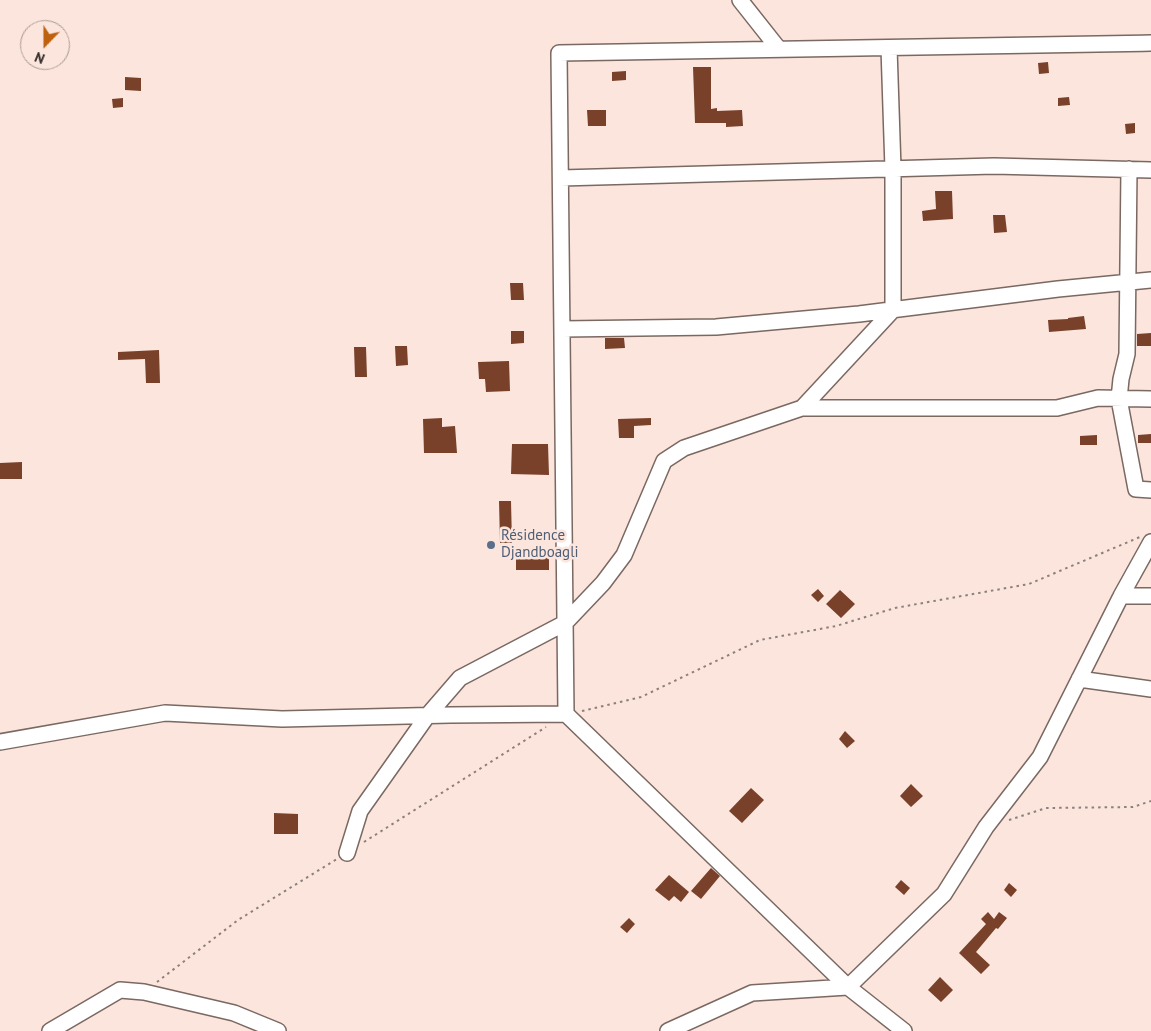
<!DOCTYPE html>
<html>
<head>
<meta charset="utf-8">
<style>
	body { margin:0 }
	#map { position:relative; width:1151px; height:1031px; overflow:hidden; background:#fbe5dd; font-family:"PT Sans",sans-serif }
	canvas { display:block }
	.north { position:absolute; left:20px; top:20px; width:50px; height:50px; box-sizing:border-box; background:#fbe5dd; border:1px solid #aa9a94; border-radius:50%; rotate:202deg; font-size:14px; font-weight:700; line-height:20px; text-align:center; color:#312926 }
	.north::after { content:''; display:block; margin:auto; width:18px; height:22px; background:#bd610f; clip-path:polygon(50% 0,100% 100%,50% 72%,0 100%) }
</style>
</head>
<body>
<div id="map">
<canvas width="1151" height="1031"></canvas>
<div class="north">N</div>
</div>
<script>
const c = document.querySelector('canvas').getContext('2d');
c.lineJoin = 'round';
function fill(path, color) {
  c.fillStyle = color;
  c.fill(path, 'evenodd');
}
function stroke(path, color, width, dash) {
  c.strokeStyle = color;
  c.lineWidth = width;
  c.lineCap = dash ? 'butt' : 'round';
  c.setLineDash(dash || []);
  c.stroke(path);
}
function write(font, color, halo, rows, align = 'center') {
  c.font = font + ' "PT Sans",sans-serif';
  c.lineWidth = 5;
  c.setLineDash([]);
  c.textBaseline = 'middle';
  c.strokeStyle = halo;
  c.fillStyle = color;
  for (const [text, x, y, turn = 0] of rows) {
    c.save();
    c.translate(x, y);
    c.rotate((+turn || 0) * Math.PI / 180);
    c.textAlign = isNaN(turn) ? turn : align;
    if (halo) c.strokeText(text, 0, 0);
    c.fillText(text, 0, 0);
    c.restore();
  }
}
fill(new Path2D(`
	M1048,62l1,11 -10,1 -1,-11z
	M693,67h18v42l6,-1v3l25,-1 1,16 -17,1v-4h-31z
	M626,71v9l-14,1v-9z
	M125,77l16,1v13l-16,-1z
	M1069,97l1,8 -12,1v-8z
	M123,98v9l-10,1 -1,-9z
	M587,110h19v16h-18z
	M1135,123v10l-9,1 -1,-10z
	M935,191h17l1,28 -30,2 -1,-10 14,-2z
	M993,215h12l2,17 -13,1z
	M510,283h13l1,17h-13z
	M1084,316l2,13 -37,3 -1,-12 20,-1v-1z
	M511,331h13v12l-13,1z
	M1151,333v13h-14v-12z
	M605,338h19l1,10 -20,1z
	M395,346h12l1,19 -12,1z
	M354,347h12l1,30h-12z
	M159,350l1,33h-14l-1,-24 -27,1v-8z
	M509,361l1,30 -24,1 -1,-13h-6l-1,-17z
	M442,418v9l13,-1 2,27h-33l-1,-34z
	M651,418v7l-17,1v12h-15l-1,-19z
	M1151,434v9h-13v-8z
	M1097,435v10h-17v-9z
	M512,444h36l1,31 -38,-1z
	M22,462v17h-22v-16z
	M499,501h12l1,42h-12z
	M516,557h33v13h-33z
	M818,589l6,7 -6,6 -7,-7z
	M840,590l15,14 -14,14 -15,-14z
	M845,731l10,10 -8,7 -8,-9z
	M911,784l12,12 -12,11 -11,-11z
	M751,788l13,12 -22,23 -13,-12z
	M274,813l24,1v20h-24z
	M711,868l9,8 -19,23 -10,-8z
	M669,875l20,17 -8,10 -7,-6 -5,5 -14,-11z
	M901,880l9,8 -6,7 -9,-8z
	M1009,883l8,7 -6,7 -7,-7z
	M988,912l6,7 5,-7 8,6 -9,11 -2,-1 -20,24 14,13 -9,9 -22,-21 27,-29 -5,-5z
	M629,918l6,6 -8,9 -7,-6z
	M940,977l13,13 -12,12 -13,-12z`), '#79402a');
const minor = new Path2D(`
	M740,0l38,48
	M1129,169l-2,185 -6,25 -2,20 17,90 15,1
	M561,178l433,-12 157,4
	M562,329l154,-2 143,-13 199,-25 93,-9
	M802,408h255l41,-10 53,1
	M1121,596h30
	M1079,679l72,10
	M566,714l-7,-661c198,-5 395,-7 592,-10
	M0,742l165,-29 117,6 168,-4 116,-1 282,273 56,44
	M347,853l13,-42 68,-96 32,-37 105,-55 38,-40 21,-28 40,-94 20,-13 118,-40 91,-98v-141l-4,-121
	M50,1031l70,-41 24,2 90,21 44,18
	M668,1031l84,-38 96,-6 96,-93 42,-67 54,-70 81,-161 30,-54`);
stroke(minor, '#7a6861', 18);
stroke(new Path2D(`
	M582,711l59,-14 119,-57 76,-14 59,-18 134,-24 111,-47
	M1009,820l37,-12 87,-1 18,-6
	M364,842l182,-115
	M157,982l81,-62 99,-61`), '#8d7f7a', 2, [2.5, 4]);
stroke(minor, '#fff', 15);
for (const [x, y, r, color] of [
	[491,545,5,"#5c6f8a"]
]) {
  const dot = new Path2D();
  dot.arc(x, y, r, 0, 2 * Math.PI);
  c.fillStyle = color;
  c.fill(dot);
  stroke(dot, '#fbe5dd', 2);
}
write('15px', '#4e5e75', '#fbe5dd', [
	["Résidence",501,536],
	["Djandboagli",501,553]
], 'left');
</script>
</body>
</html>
